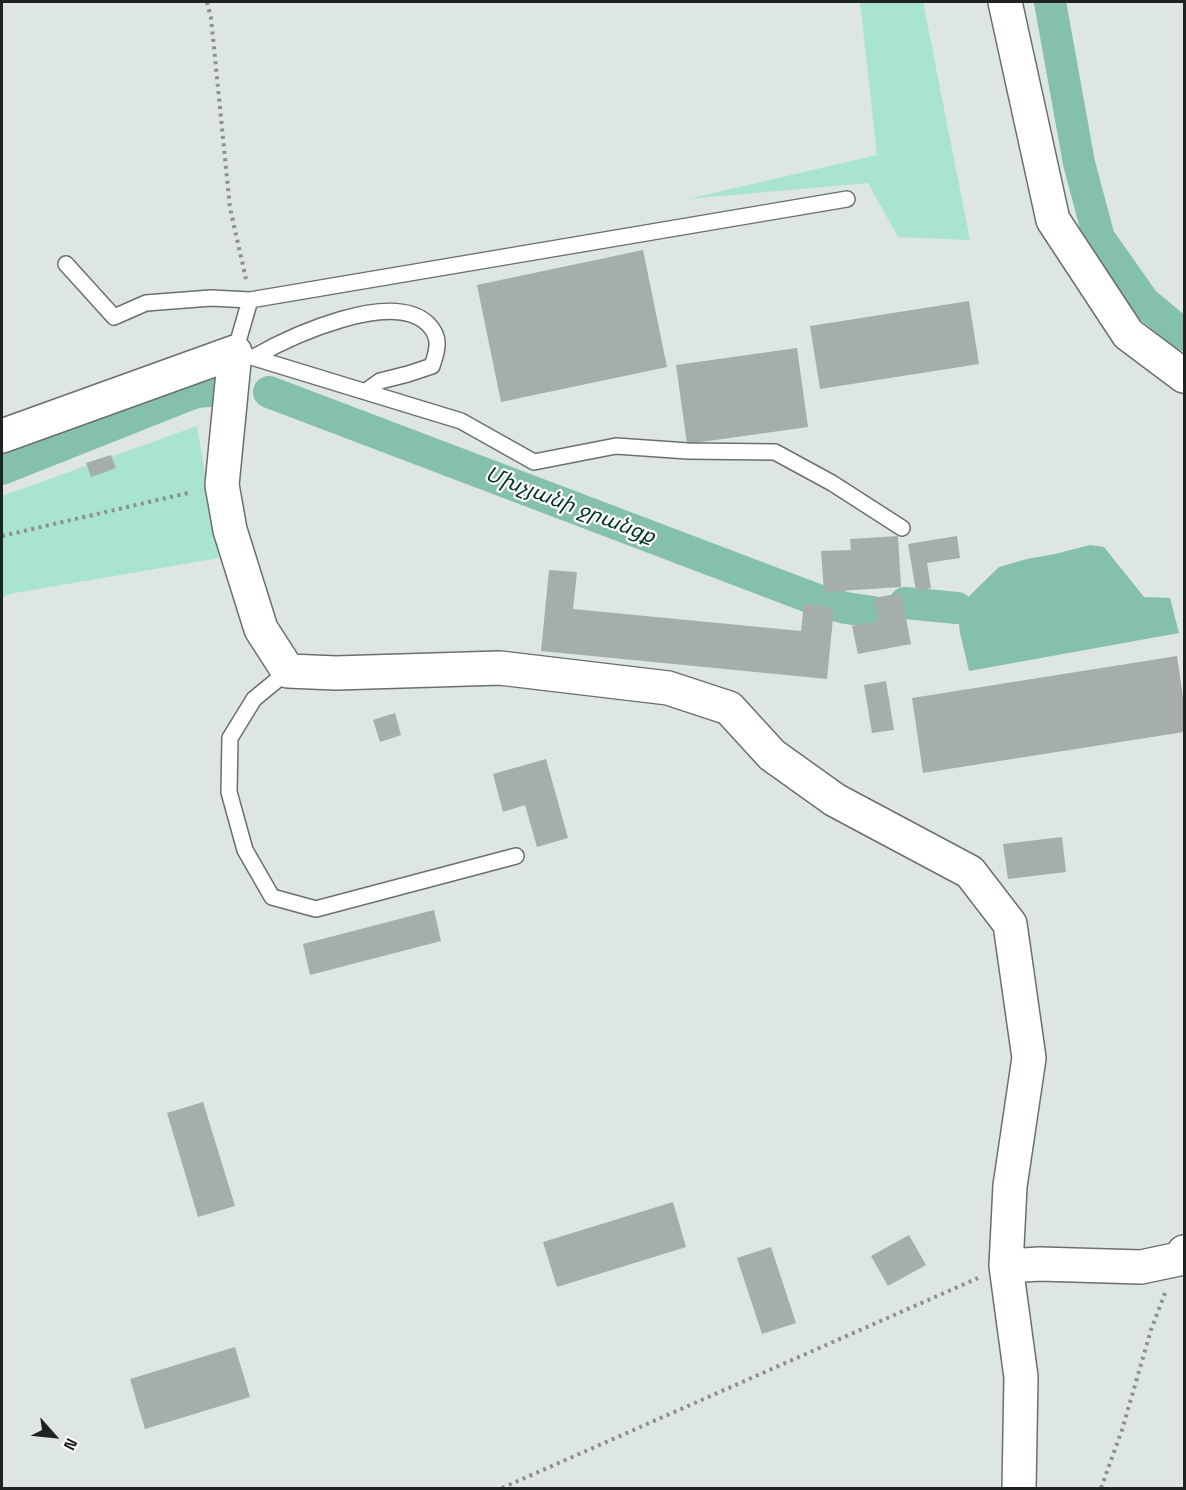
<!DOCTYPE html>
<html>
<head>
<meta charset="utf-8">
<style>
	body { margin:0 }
	#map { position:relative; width:1186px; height:1490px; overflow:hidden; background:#dde6e2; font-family:"Space Grotesk",sans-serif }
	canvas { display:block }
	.frame { position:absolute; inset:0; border:3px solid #1e2220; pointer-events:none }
	.north { position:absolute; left:24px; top:1406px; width:60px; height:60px; -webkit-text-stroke:4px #fff; paint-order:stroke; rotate:117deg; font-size:16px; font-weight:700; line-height:24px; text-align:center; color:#1e2220 }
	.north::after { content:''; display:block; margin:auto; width:21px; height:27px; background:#1e2220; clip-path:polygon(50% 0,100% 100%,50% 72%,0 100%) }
</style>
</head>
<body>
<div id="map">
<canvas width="1186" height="1490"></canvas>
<div class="frame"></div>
<div class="north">N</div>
</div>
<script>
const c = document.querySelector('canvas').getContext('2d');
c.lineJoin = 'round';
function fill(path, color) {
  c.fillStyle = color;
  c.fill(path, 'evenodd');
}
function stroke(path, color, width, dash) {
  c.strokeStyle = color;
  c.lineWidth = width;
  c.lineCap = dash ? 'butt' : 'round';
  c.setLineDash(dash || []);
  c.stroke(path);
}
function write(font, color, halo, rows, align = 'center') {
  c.font = font + ' "Space Grotesk","Noto Sans Armenian",sans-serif';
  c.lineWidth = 4.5;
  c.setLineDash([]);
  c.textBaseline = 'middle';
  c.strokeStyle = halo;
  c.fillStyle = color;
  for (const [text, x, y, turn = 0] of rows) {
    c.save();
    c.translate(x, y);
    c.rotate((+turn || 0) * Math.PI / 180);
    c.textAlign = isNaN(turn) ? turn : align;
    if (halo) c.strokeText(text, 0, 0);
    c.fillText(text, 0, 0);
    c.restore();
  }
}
fill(new Path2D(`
	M860,2h63l47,238 -72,-3 -30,-54 -180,16 189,-44z
	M197,426l22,132 -210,36 -7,4v-102z`), '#a9e4ce');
fill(new Path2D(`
	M1090,545l14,2 40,50 26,1 9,35 -210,38 -9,-38 -3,-25 42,-41 28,-8 28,-5z`), '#84c0aa');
stroke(new Path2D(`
	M1050,2l29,161 20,75 45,64 40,33
	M269,392l551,209 26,7 27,4
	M2,469l194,-77 22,-2
	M905,603l52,5`), '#84c0aa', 32);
fill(new Path2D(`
	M643,250l24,117 -166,35 -24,-117z
	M969,301l10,63 -159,25 -10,-63z
	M797,348l11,79 -121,17 -11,-79z
	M111,455l5,13 -25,9 -5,-14z
	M898,536l3,51 -77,5 -3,-41 30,-1 -1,-11z
	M957,536l3,22 -33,5 4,25 -15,3 -8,-47z
	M549,570l28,2 -4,37 228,22 3,-27 30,4 -7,71 -286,-28z
	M901,593l10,51 -53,10 -6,-28 27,-5 -5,-23z
	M1177,656l7,48v28l-261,41 -11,-75z
	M886,681l8,49 -22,3 -8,-48z
	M395,713l6,22 -21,7 -7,-22z
	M546,759l22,79 -31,9 -12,-42 -22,7 -10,-38z
	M1062,837l4,35 -58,7 -5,-35z
	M434,910l7,31 -131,34 -7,-31z
	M203,1102l32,104 -37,11 -31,-104z
	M673,1202l13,45 -129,40 -14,-45z
	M909,1235l17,30 -38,21 -17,-30z
	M771,1247l25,76 -34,11 -25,-76z
	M235,1347l15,50 -105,32 -15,-50z`), '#a6aeaa');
const service = new Path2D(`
	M66,264l48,53 32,-14 65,-5 39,2 597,-101
	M250,300l-15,52 226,69 73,41 82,-16 72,5 87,1 57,31 70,45
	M254,357c37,-21 138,-68 174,-33 13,13 10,25 4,42l-24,8 -28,7 -14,10
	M288,671l-34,28 -24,39 -1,54 16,58 27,47 44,12 200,-53`);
const tertiary = new Path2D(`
	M1005,2l48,218 75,114 56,42
	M2,436l233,-84 -13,133 8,45 31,99 27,42 48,2 164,-5 168,20 61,20 43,47 63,45 135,72 40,52 19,134 -19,128 -4,80 15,111 -2,111
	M1006,1266l34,-2 101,3 38,-8 5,-7`);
stroke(service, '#69706d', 18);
stroke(tertiary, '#69706d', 36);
stroke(new Path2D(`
	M207,2l4,16 19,190 16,71
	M2,536l190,-44
	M502,1488l476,-210
	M1101,1488l21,-58 29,-100 14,-37`), '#8a918e', 4, [3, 4.5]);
stroke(service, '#fff', 15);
stroke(tertiary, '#fff', 33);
write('italic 21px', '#003426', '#fff', [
	["Մխչյանի ջրանցք",570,506,21]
]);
</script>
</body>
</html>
